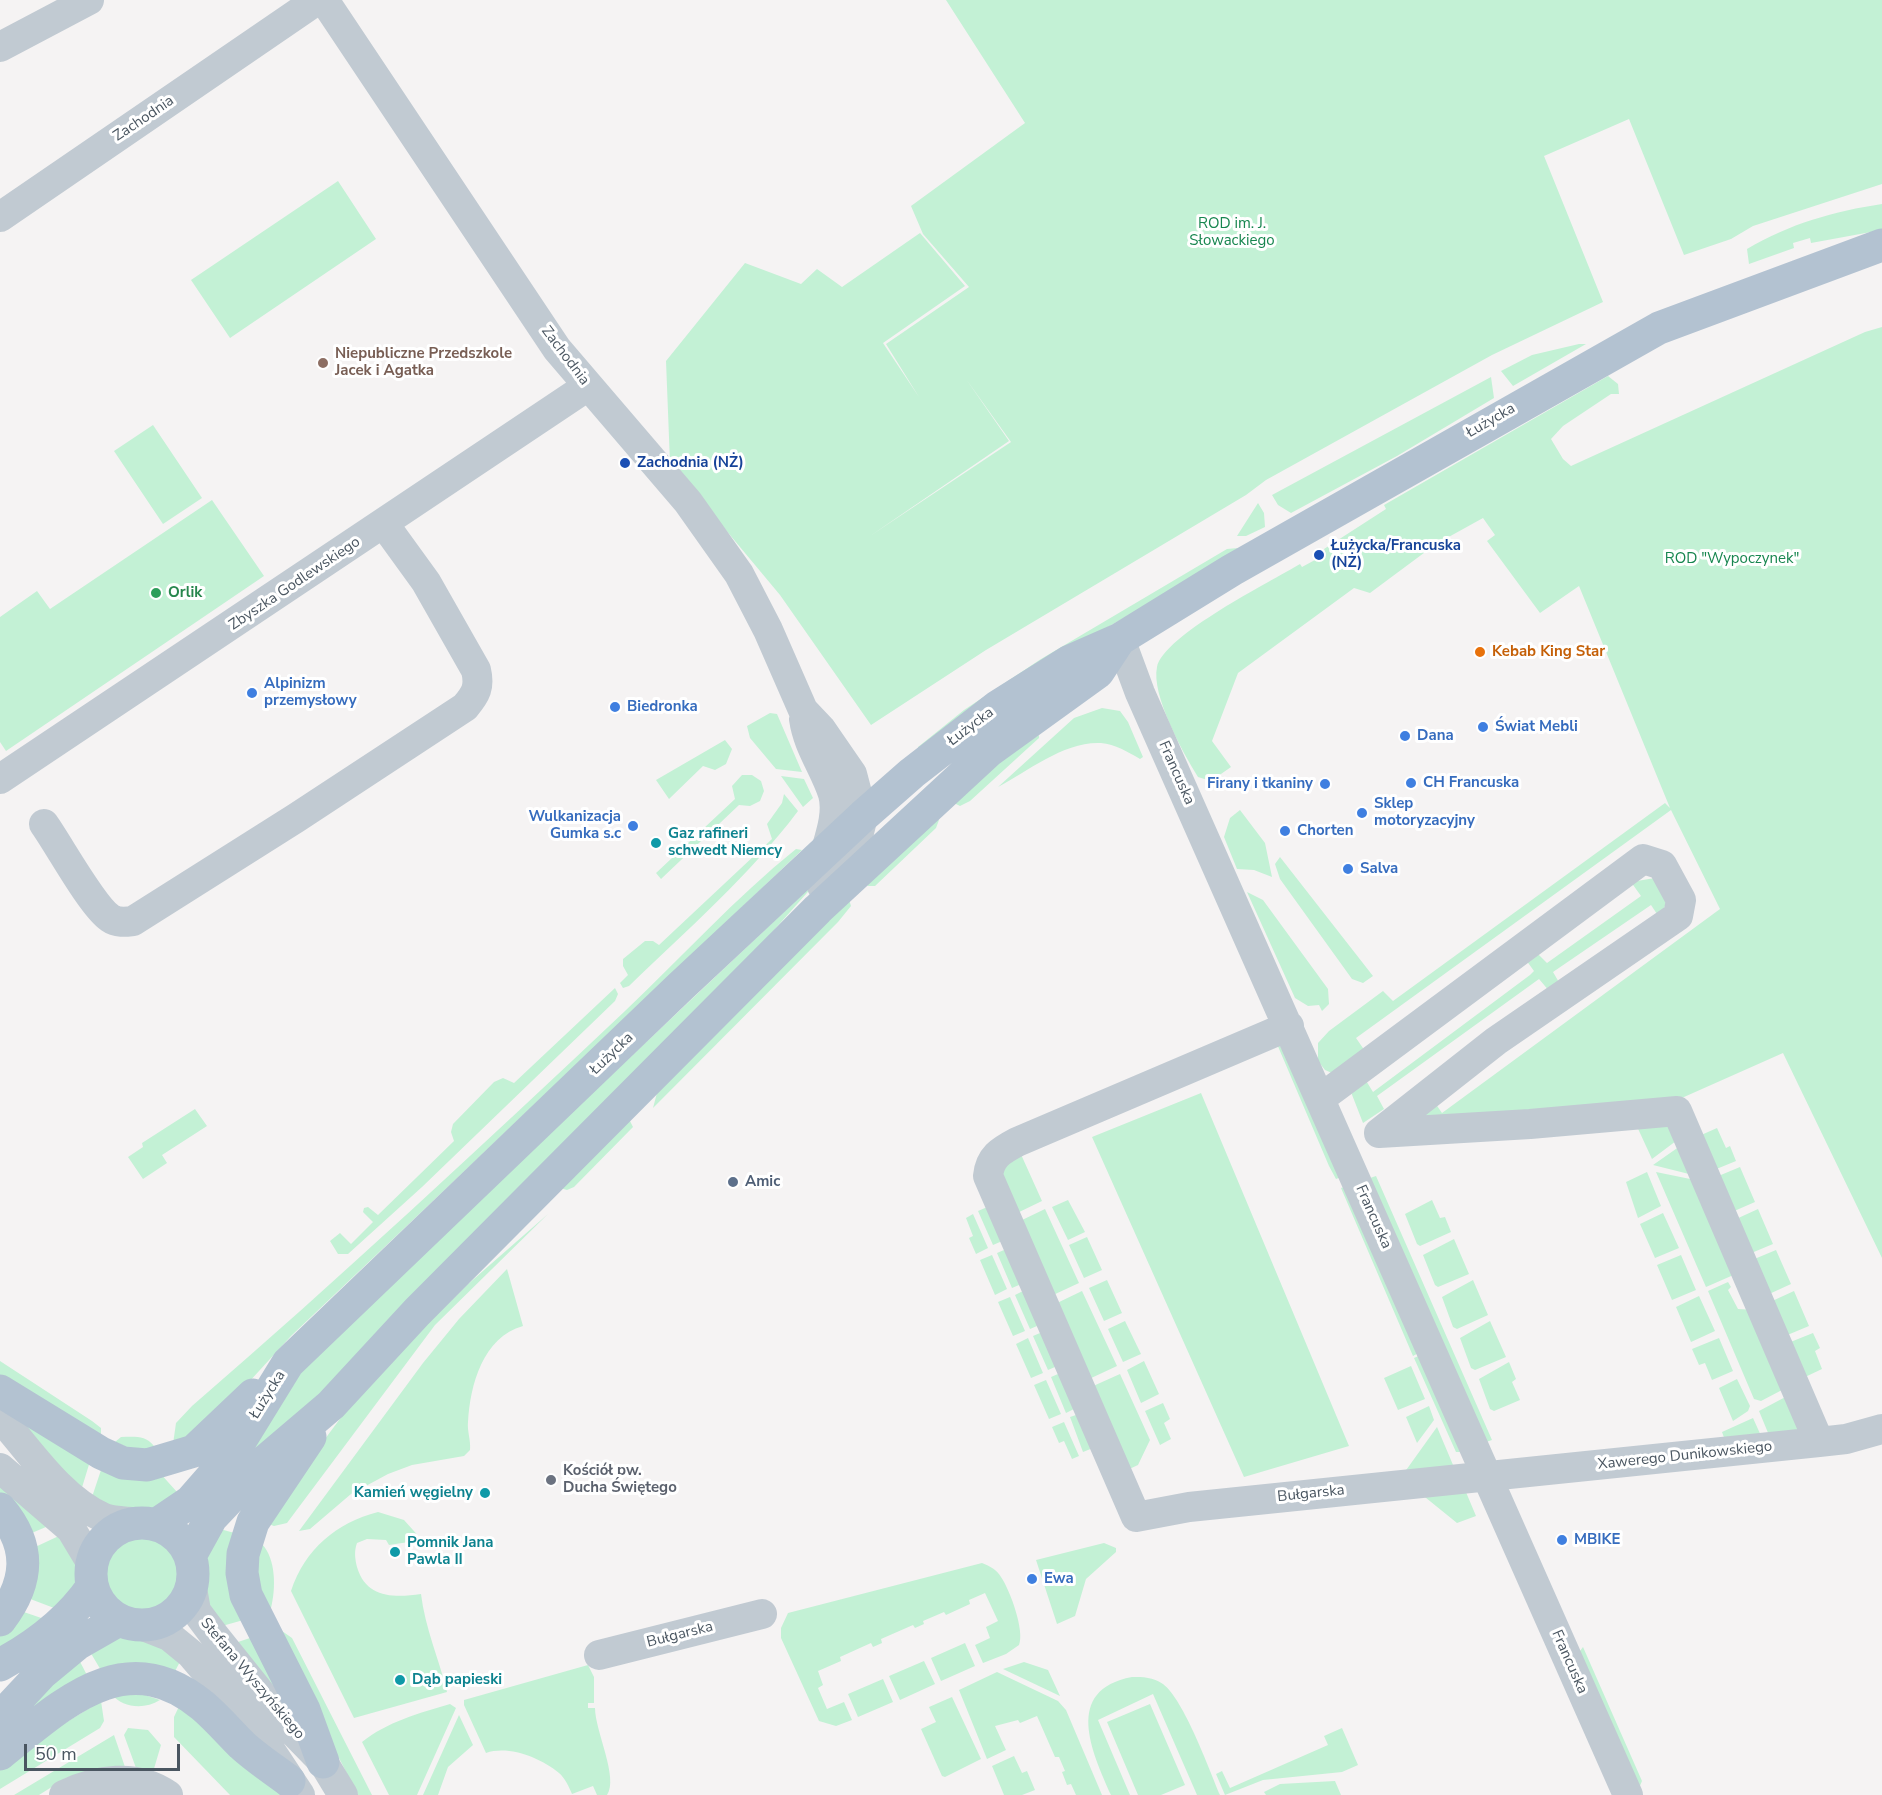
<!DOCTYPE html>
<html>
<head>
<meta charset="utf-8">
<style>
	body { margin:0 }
	#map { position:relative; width:1882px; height:1795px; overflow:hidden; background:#f5f3f3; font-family:"Nunito Sans",sans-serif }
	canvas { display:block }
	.scale { position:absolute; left:24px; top:1744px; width:156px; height:27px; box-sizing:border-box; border:3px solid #4a5661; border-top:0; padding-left:8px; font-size:18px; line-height:21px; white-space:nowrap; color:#4a5661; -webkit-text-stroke:4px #fff; paint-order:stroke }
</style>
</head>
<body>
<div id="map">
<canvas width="1882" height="1795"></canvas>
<div class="scale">50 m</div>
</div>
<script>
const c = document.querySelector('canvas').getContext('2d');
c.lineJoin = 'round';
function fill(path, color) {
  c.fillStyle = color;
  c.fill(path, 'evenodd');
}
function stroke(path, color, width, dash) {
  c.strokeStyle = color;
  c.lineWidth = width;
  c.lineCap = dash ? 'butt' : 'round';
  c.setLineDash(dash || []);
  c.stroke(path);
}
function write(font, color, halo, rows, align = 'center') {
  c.font = font + ' "Nunito Sans",sans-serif';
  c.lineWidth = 6;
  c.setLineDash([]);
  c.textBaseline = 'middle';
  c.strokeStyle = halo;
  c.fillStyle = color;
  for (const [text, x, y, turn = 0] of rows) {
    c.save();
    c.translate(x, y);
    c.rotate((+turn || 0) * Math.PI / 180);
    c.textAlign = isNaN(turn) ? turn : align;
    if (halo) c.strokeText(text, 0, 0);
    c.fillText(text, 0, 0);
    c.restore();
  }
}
fill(new Path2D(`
	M946,0h936v184l-129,42 -22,13 -47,16 -55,-136 -85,37 59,146 -111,53 -226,125 -20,15 -260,155 -115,75 -91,-130 -110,-132 -4,-102 79,-98 56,21 16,-15 25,18 78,-54 45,53 -82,57 36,54 -33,-53 83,-57 -46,-53 -12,-28 114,-83zM966,379l45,63 -141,94 139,-95z
	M338,181l38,58 -146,99 -39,-58z
	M1882,204v26l-71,13 -1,-5 -17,5 1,5 -45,16 -2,-15c42,-25 88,-38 135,-45z
	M1882,327v931l-99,-205 -126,56 -251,27 27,-36 9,13 278,-204 -49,-99 -315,228 9,13 -33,22 -7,-3 -7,-9v-18l11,-12 54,-40 10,10 272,-198 5,5 -91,-222 -39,27 -53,-72 8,-6 -12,-17 -47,26 -66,49 -16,-5 -116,85 -26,68 19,26 -20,14 -13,-4c-15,-24 -47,-82 -41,-110 7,-32 113,-85 143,-103l2,3 24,-13 -2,-5 62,-40 -2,-4 224,-129 10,8 1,10h-8l-48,32 -12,13 12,20 8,7 294,-134z
	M1579,344h7l-73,42 -12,-15 31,-16z
	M1491,377l3,21 -97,58 -106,57 -13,-8 -6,-10z
	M153,425l49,73 -39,26 -49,-73z
	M212,500l52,76 -258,175 -6,-9v-125l37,-26 13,18z
	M1258,503l6,10 1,14 -19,9h-9z
	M1238,548l-38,26 -139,80 -141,99 -2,-6 46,-37 77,-51 186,-110z
	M1102,708l18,3 8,11 15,35 -3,2c-12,-7 -25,-15 -39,-16 -36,-2 -73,28 -103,44l76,-69z
	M770,713l7,1 25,58 -26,-3 -26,-31 -3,-12z
	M1039,735v3l-69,63 -10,5 -6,-3 35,-36z
	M725,740l7,9 -6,15 -11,6 -12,-4 -34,33 -13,-19z
	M742,775h10l9,6 3,10 -4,10 -10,5 -11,-1 -78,74 -5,-6 79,-74 -3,-13z
	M781,776l23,3 9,19 -10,9z
	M784,794l14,17c-48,64 -111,119 -169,175l-6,2 -3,-5 8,-8 -5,-9v-7l22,-18h8l6,4 113,-106 -5,-15 15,-21z
	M1240,810l25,33 7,34 -18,-7 -17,-1 -13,-32 6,-19z
	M935,815l4,5 -3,8 -61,58h-7l-4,-5z
	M796,849l6,1 -511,486 -85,93 -33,15 3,-21 16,-17c148,-128 291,-261 433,-395 57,-54 110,-113 171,-162z
	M1280,857l93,119 -10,7 -11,-4 -72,-100 -5,-15z
	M822,876l-103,116 -467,470 -10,-11 53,-77z
	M1655,878l13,16 -3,12 -6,11 -8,-12 -98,67 7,12 -10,8 -11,-13 -162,117 7,13 -21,14 -14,-36 16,-8 8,13 157,-117 4,-4 -8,-11 11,-7 10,10 94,-67 -10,-14z
	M1247,892l16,8 65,89 1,15 -7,7 -3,-6 -11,1 -13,-8z
	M848,896l3,10 -13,16 -185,186 5,-19z
	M615,988l3,6 -3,7 -193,186 -74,67h-10l-8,-13 10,-8 11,11 22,-22 -10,-10 1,-4 4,-1 10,8 76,-74 -3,-9 2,-8 41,-42 9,-4 11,5z
	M1274,1037h2l68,139 -8,3 -7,-13z
	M1201,1093l148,353 -105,31 -152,-340z
	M195,1109l12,17 -45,29 5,8 -24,16 -15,-22 15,-10 -1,-4z
	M628,1117l5,10 -59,60 -7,3 -7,-2z
	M1634,1120l35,6 11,12 -28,21z
	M1717,1128l9,20 4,-2 6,15 -22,9 -15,-34z
	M1683,1144l14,32 -44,-11z
	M1019,1150l23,51 -29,14 -16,-49z
	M1740,1167l15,35 -23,10 -16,-35z
	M1647,1172l14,34 -23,12 -12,-36z
	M1656,1172l44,9 38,92 -32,14z
	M1376,1176l116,264 -9,3 -116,-264z
	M1348,1186l74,165 -9,5 -72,-168z
	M1068,1200l17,32 -17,8 -16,-33z
	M1432,1200l8,18 5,-1 6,15 -31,14 -3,-2 -12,-30z
	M992,1205l15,34 -14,6 -15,-34z
	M1045,1209l34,74 -28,13 -31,-75z
	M1758,1209l15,35 -24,10 -15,-34z
	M1663,1213l16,35 -24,10 -15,-34z
	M548,1214l-113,111 -148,198 -13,3 -11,-4 103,-138 101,-99z
	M973,1214l15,34 -12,6 -7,-16 4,-2 -7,-18z
	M1087,1237l15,33 -18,8 -15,-33z
	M1454,1239l15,35 -31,13 -3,-2 -12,-30z
	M1011,1247l15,35 -14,6 -15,-35z
	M1776,1250l15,34 -24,11 -15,-35z
	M992,1255l15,34 -12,6 -15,-35z
	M1681,1255l15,35 -24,10 -15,-35z
	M507,1269l16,57c-40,11 -53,59 -55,96 -1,9 3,18 2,28l-6,6 -52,9 -24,9 -37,20 -41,35 -11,2 124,-168 36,-44z
	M1107,1280l15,33 -18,8 -15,-33z
	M1473,1280l15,35 -31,14 -4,-2 -11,-30z
	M1728,1282l3,5 -3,3 10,19 17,1 27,80 -21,11 -7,-2 -46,-108z
	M1029,1288l15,35 -14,6 -15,-34z
	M1082,1291l35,75 -30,14 -32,-76z
	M1794,1291l15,35 -24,10 -15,-34z
	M1699,1296l16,35 -24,11 -15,-35z
	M1010,1297l15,34 -12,5 -15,-34z
	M1125,1321l16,33 -18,8 -15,-33z
	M1490,1321l16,36 -31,13 -4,-2 -11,-30z
	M1047,1330l15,34 -14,6 -15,-34z
	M1813,1333l7,15 -5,3 7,18 -19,9 -15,-35z
	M1028,1338l15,35 -12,5 -15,-34z
	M1719,1338l14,33 -21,9 -7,-17 -6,2 -7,-16z
	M1423,1354l37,98h-4l-42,-94z
	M0,1361l92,60 9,7v6l-101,-55z
	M1144,1361l15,33 -18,9 -14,-33z
	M1509,1362l7,17 -4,3 8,18 -26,11 -4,-2 -11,-30z
	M1411,1366l14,33 -27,11 -14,-32z
	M1065,1371l11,37 -10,5 -15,-36z
	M1120,1374l30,66 -12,25 -15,7 -32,-85z
	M1737,1379l13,27 -2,5 -15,10 -14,-33z
	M1046,1380l15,34 -12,5 -15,-34z
	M1791,1394l8,19 -1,20 -27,7 -12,-29z
	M0,1398l91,60 -11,36z
	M1163,1403l7,16 -6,4 7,16 -11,6 -15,-34z
	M1429,1406l5,14 -17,23 -11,-26z
	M1079,1414l14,34 -10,4 -13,-35z
	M1753,1418l9,20 -36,5 -4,-11z
	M1064,1422l15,34 -7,3 -8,-18 -5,2 -7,-16z
	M1437,1427l19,45 -52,1z
	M121,1437c14,0 24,-2 33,9l-4,11 -35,-15z
	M103,1464l56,8 18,20 -25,19 -62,-8z
	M0,1478l53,46 -26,11 -27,-41z
	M1463,1485l13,31 -19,7 -42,-34z
	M378,1512l26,8 18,20 -33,5 -3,-5 -19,-1 -10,4c-3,8 -2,16 0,24 9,31 37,31 64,27 4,34 18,65 26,98l-93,26 -63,-127c14,-42 45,-68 87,-79z
	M213,1527l25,7 9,85 -32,9 -10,-33 3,-13 -3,-27z
	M63,1534c19,35 23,44 -1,77l-37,-14 6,-48z
	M104 1576a39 39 0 1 1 78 0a39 39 0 1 1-78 0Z
	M1104,1543l12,5v4l-30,27 -11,37 -18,8 -21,-64z
	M262,1544c14,15 14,44 9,64l-7,5 -12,-64z
	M982,1563c8,3 15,7 19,14 9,13 24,54 18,68l-13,9 -23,9 -8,-18 15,-7 -4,-11 12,-6 -13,-28 -16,7 1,4 -24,11 -2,-3 -21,9 1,3 -9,4 -2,-3 -32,14 1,4 -9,4 -2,-4 -31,14 1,4 -23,10 5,14 -5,3 9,21 17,-7 8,18 -16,6 -17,-5 -38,-83v-10l7,-15z
	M18,1610l32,11 -50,34v-24z
	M282,1631l10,7 80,157h-14l-84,-163z
	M112,1634l31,6 40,16 -10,19 -71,-3 -16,-27z
	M256,1636l40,77 -67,-68z
	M965,1643l10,23 -34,15 -10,-23z
	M1583,1647l59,134 -3,7 -62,-133z
	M76,1654l13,25 -89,52z
	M924,1661l11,23 -35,16 -11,-24z
	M1024,1662l24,8 12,26 -57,-27z
	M588,1665l6,12v26h-6v5h7c0,23 24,70 12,87h-10l-4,-9 -21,8c-3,-7 -7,-16 -13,-21 -18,-15 -50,-28 -73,-20l-22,-48v-5z
	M997,1672l61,29 8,9 36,85h-26l-5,-11 -4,1 -5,-13 3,-1 -6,-14h-4l-18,-41 -17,7 -2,-3 -23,6 11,24 -19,9 -28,-69z
	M1132,1677c11,0 21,0 31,7 21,16 46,85 57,111h-23l-44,-101 -55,26 32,75h-19c-19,-43 -48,-105 21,-118z
	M883,1679l10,23 -35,15 -10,-23z
	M118,1686l42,14c-16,10 -37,8 -49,-6z
	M952,1697l29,62 -36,18 -3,-1 -21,-47 15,-7 -7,-15z
	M182,1700l99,95h-51l-56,-58v-20z
	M101,1701l3,20 -4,7 -100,61v-26z
	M450,1704l6,4 -39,87h-28l-27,-53c25,-20 57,-29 88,-38z
	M1150,1704l35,81 -24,10h-23l-31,-73z
	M459,1715l14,30 -25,22 -10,28h-15z
	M128,1728l20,2 13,15 -8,27 -17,-4 -12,-33z
	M1342,1728l16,37 -16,7 -79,8 -38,15 -9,-21 6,-3 8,17 98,-43 -4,-9z
	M114,1735l11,32 -59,11 -27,17h-25z
	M1014,1756l8,17 5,-2 8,19 -13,5h-18l-12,-29z
	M1335,1781l6,14h-75l-2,-3 16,-8z`), '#c3f1d5');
stroke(new Path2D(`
	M324,0l233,349 131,153 51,72 29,56 35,80 18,19 31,45 11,42 -9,37 -32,33
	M0,47l89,-47
	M0,217l317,-217
	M1120,639l20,54 488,1102
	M804,719c4,28 20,48 29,75 5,18 -2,39 -7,56
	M0,779l588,-393
	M44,824c15,21 48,82 66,94 7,5 15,4 23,3l163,-103 169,-111c11,-13 15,-20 11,-37l-50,-88 -42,-58
	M1289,1026l-272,116c-17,9 -27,15 -29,34l148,341 53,-10 630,-65 27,-3 36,-10
	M1321,1098l322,-239 19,6 19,35 -3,16 -182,125 -117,92
	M1379,1133l151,-9 147,-13 142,331
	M0,1417c30,35 61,82 104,101 10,4 25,3 37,5
	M0,1468l71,61 21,35
	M192,1588l4,23 18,24 68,85 41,42 20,33
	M141,1625l28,11 22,18 70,82 39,59
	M599,1655l163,-41
	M64,1795c32,-16 73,-22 104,0`), '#c1cad2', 30);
stroke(new Path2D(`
	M0,1391l101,62 22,10 24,2 47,-14 59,-56
	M310,1437l-57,85 -10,32 -1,19 4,22 58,115 19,52
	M0,1509c32,38 29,73 0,111
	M91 1574a51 51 0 1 1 102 0a51 51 0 1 1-102 0Z
	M156,1525l34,-23 42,-48 56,-91 392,-376 183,-171 49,-43 85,-66 73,-46 50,-22 112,-69 427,-242 223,-83
	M190,1556l21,-38 53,-56 67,-57 86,-93 401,-403 172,-159 108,-78 21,-32
	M0,1665c35,-19 70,-46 92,-78
	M0,1718l42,-45 35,-29 42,-24
	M0,1754c62,-49 125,-113 203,-48 14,12 26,26 39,39 14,13 31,24 47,36`), '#b3c2d1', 33);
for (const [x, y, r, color] of [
	[323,363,6,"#8d6e63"],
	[625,463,6,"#1a4fb4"],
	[1319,555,6,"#1a4fb4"],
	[156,593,6,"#2e9e5b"],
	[1480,652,6,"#e8710a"],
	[252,693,6,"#3f7fe0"],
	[615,707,6,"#3f7fe0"],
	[1483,727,6,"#3f7fe0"],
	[1405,736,6,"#3f7fe0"],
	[1411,783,6,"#3f7fe0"],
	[1325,784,6,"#3f7fe0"],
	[1362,813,6,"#3f7fe0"],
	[633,826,6,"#3f7fe0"],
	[1285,831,6,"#3f7fe0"],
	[656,843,6,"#0f9aa8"],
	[1348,869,6,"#3f7fe0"],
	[733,1182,6,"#5c6f8a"],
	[551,1480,6,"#6b7280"],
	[485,1493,6,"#0f9aa8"],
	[1562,1540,6,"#3f7fe0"],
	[395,1552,6,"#0f9aa8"],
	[1032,1579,6,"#3f7fe0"],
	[400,1680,6,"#0f9aa8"]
]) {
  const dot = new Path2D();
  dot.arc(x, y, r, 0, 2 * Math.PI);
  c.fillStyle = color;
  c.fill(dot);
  stroke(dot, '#fff', 2);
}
write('15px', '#4a5661', '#fff', [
	["Zachodnia",144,119,-34],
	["Zachodnia",565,356,53],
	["Łużycka",1491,421,-30],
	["Zbyszka Godlewskiego",295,584,-34],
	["Łużycka",971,727,-37],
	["Francuska",1176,773,66],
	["Łużycka",612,1054,-44],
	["Francuska",1373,1217,66],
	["Łużycka",268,1395,-58],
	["Xawerego Dunikowskiego",1685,1456,-6],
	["Bułgarska",1311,1494,-6],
	["Bułgarska",680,1635,-14],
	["Francuska",1569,1662,66],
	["Stefana Wyszyńskiego",252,1679,50]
]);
write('15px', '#17864f', '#fff', [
	["ROD im. J.",1232,224],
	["Słowackiego",1232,241],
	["ROD \"Wypoczynek\"",1732,559]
]);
write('bold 15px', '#785e54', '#fff', [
	["Niepubliczne Przedszkole",335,354],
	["Jacek i Agatka",335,371]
], 'left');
write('bold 15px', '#164399', '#fff', [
	["Zachodnia (NŻ)",637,463],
	["Łużycka/Francuska",1331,546],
	["(NŻ)",1331,563]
], 'left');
write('bold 15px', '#27864d', '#fff', [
	["Orlik",168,593]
], 'left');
write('bold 15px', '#c56008', '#fff', [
	["Kebab King Star",1492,652]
], 'left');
write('bold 15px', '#366cbe', '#fff', [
	["Alpinizm",264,684],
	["przemysłowy",264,701],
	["Biedronka",627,707],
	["Świat Mebli",1495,727],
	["Dana",1417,736],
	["CH Francuska",1423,783],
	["Firany i tkaniny",1313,784,"right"],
	["Sklep",1374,804],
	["motoryzacyjny",1374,821],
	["Wulkanizacja",621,817,"right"],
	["Gumka s.c",621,834,"right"],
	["Chorten",1297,831],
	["Salva",1360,869],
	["MBIKE",1574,1540],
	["Ewa",1044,1579]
], 'left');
write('bold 15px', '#0d838f', '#fff', [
	["Gaz rafineri",668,834],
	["schwedt Niemcy",668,851],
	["Kamień węgielny",473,1493,"right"],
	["Pomnik Jana",407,1543],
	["Pawla II",407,1560],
	["Dąb papieski",412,1680]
], 'left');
write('bold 15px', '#4e5e75', '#fff', [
	["Amic",745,1182]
], 'left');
write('bold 15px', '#5b616d', '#fff', [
	["Kościół pw.",563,1471],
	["Ducha Świętego",563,1488]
], 'left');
</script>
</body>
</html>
